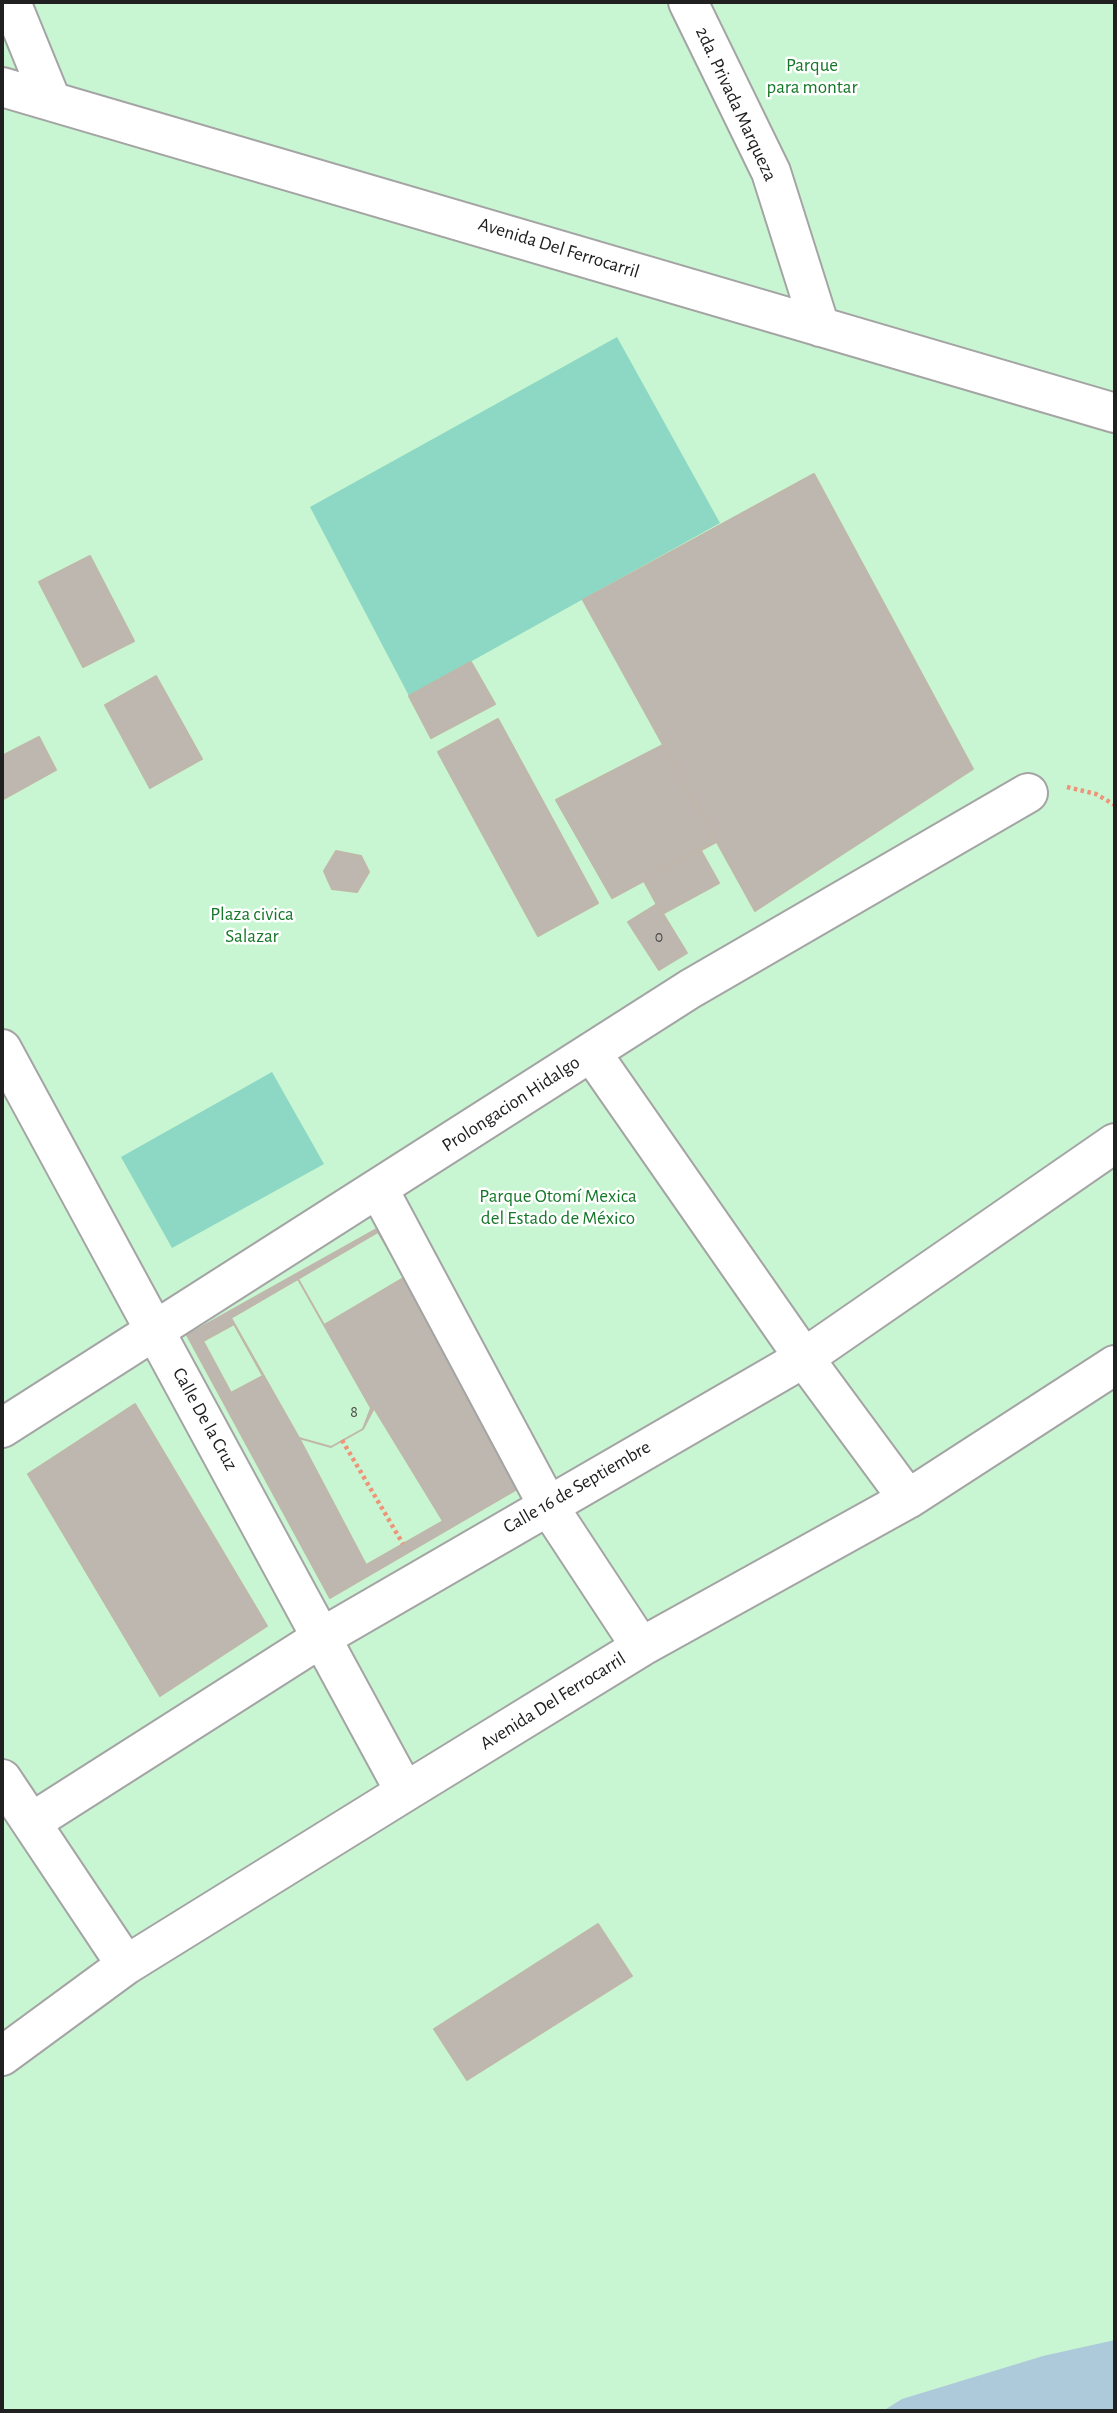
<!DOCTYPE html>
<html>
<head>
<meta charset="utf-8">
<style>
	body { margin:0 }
	#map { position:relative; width:1117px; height:2413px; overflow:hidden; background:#f0eee7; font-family:"Alegreya Sans",sans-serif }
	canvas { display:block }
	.frame { position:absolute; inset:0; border:4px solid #202020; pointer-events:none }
</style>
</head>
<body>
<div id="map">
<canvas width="1117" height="2413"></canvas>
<div class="frame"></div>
</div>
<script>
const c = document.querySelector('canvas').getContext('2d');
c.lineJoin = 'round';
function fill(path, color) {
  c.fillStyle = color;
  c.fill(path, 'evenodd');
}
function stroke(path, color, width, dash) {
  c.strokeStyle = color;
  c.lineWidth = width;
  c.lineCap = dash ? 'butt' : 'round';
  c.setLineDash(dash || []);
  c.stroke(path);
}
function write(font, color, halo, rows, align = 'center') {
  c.font = font + ' "Alegreya Sans",sans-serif';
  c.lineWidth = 5;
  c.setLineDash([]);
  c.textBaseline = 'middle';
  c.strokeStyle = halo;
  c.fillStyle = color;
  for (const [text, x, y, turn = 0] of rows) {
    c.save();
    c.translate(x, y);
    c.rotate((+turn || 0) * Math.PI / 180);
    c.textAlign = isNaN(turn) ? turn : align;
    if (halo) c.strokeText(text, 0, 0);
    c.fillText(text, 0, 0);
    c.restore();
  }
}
fill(new Path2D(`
	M2,2h1113v2409h-1113z`), '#c9f6d2');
fill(new Path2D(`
	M617,337l103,186 -311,173 -99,-189z
	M272,1072l52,92 -152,84 -51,-91z`), '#8cd8c4');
fill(new Path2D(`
	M1115,2340v71h-232l19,-12 141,-43z`), '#accada');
const building = new Path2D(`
	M814,474l159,295 -218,142 -172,-311z
	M90,556l44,85 -51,26 -44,-85z
	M471,662l24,42 -64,34 -22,-42z
	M156,676l46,83 -52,29 -45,-83z
	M498,719l100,184 -60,33 -100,-184z
	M39,737l17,33 -54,30v-44z
	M663,745l53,97 -104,56 -56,-98z
	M700,849l19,34 -57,31 -18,-33z
	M336,851l25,5 8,16 -12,20 -25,-3 -8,-18z
	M657,904l30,49 -28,17 -31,-48z
	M380,1227l139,261 -189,110 -143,-263z
	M378,1232l27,45 -81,48 -26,-46z
	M298,1279l73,129 -8,21 -32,18 -32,-9 -68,-120z
	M234,1324l29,52 -32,17 -28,-52z
	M135,1404l132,222 -107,70 -132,-222z
	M374,1408l69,113 -77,44 -67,-127 32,9 32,-18z
	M598,1924l34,52 -165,104 -33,-51z`);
fill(building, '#bdb7b0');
stroke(building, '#c0b7ab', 2);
const minor = new Path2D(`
	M11,2l40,98
	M688,2l83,170 49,155
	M2,87l1113,326
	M2,1049l403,743
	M591,1052l213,306 104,141
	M379,1190l168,314 94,143
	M2,1428l688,-439 338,-196
	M2,1779l124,186
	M32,1822l292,-186 480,-278 311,-215
	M2,2056l124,-91 279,-173 236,-145 267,-148 207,-134`);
stroke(minor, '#a4a4a4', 42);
stroke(new Path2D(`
	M1067,787l29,7 19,11
	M342,1440l61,104`), '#ef9379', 4.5, [3.5, 3.5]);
stroke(minor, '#fff', 38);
write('16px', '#474644', null, [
	["0",659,937],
	["8",354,1412]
]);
write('19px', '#157829', '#fff', [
	["Parque",812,65],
	["para montar",812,87],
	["Plaza civica",252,914],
	["Salazar",252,936],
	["Parque Otomí Mexica",558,1196],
	["del Estado de México",558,1218]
]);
write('19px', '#202020', '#fff', [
	["2da. Privada Marqueza",736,104,65],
	["Avenida Del Ferrocarril",559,248,17],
	["Prolongacion Hidalgo",511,1104,-33],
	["Calle De la Cruz",205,1419,61],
	["Calle 16 de Septiembre",577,1487,-30],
	["Avenida Del Ferrocarril",553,1701,-32]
]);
</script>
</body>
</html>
